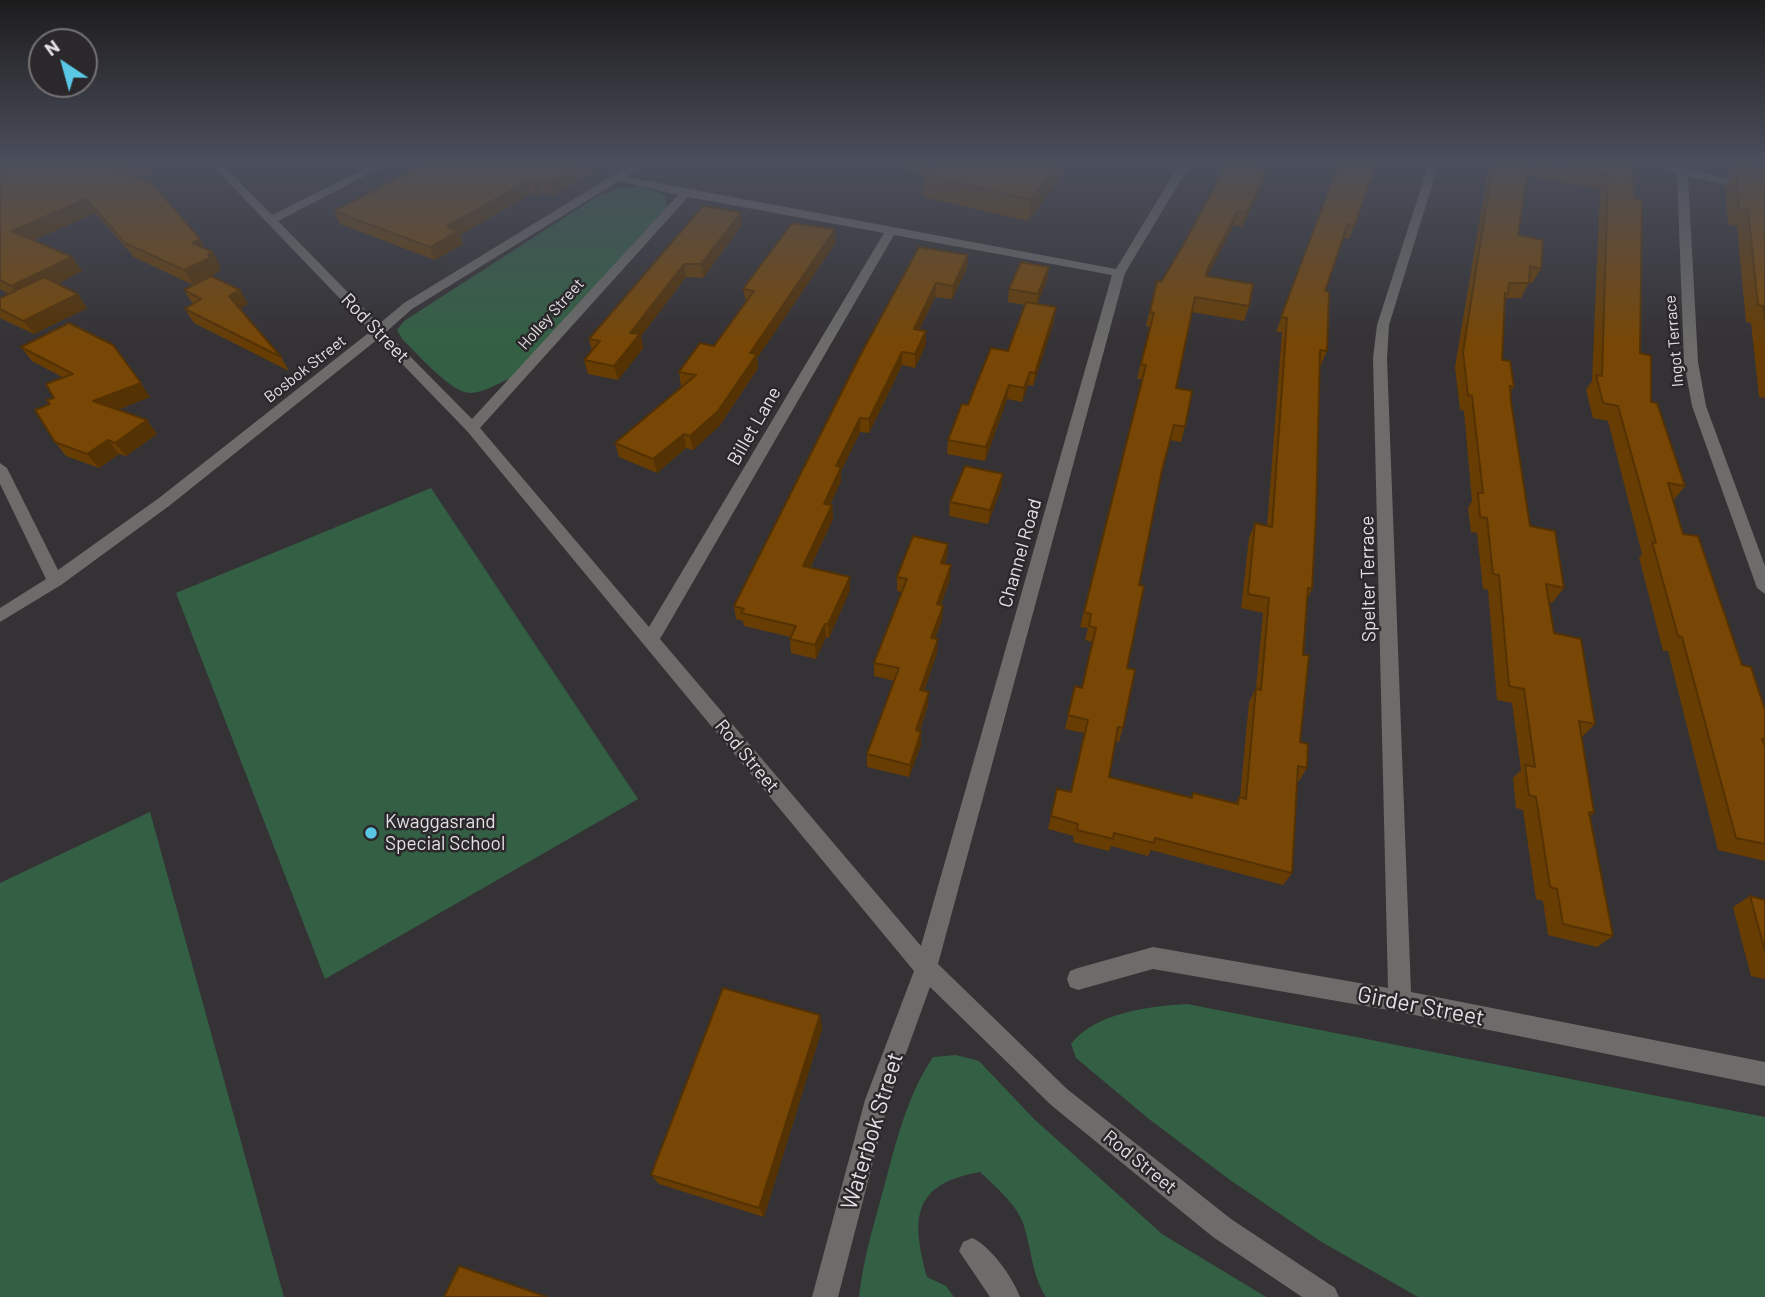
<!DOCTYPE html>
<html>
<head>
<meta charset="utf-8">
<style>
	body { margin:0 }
	#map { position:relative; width:1765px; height:1297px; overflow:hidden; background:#353235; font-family:Barlow,sans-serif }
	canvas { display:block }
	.north { position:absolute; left:28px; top:28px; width:70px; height:70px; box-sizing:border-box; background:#2b282b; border:2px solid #747274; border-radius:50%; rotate:324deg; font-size:19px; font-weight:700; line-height:28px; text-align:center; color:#e2e0e2 }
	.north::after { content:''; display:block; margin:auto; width:24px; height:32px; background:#5ac8e5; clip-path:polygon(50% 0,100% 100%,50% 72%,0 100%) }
</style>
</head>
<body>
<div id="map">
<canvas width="1765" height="1297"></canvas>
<div class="north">N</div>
</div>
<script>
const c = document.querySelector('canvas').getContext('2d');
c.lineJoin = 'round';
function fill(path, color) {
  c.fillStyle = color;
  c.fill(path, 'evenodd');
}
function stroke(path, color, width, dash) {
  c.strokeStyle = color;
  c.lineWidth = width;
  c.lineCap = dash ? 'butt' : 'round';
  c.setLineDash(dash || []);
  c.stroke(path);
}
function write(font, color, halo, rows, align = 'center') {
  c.font = font + ' Barlow,sans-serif';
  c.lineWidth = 5;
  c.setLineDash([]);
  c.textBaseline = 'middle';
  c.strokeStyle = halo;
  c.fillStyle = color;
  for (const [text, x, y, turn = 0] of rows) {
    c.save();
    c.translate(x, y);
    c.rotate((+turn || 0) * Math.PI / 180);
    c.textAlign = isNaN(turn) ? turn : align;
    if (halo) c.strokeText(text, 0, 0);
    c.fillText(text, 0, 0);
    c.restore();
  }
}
fill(new Path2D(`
	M641,186l24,9 2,12 -156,171c-13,5 -27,15 -41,15 -19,0 -53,-40 -68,-54l-5,-9 7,-9 194,-125 23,-8z
	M431,488l207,311 -313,180 -149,-386z
	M150,812l134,485h-284v-414z
	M1187,1004l578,113v180h-347l-98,-56 -90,-61 -81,-61 -73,-61 -5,-14c23,-31 79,-38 116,-40z
	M956,1055l23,6 55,58 128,115 104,63h-220c-15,-24 -14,-48 -23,-74 -7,-19 -29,-38 -43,-51 -68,12 -69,46 -53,105l19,9 8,11h-95c4,-38 15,-73 25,-110 12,-45 23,-91 49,-130z`), '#336044');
fill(new Path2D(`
	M210,163h11l51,52 104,-52h14l-112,58 101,103 25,-21 229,-140h13l-20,14 490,92 64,-106h11l-66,110 -187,691 129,125 164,130 104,69 4,9h-37l-89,-60 -162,-132 -121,-118 -41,113 -51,197h-26l53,-197 49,-129 -447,-540 -89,-92 -209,167 -108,79 -61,37v-14l46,-29 -46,-95v-21l7,5 51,102 101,-72 212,-167zM619,181l59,14 -206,224 -86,-87 26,-23zM688,197l196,36 -235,394 -169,-199zM894,235l218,40 -191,671 -261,-307z
	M1429,163h10l-50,162 -2,33 24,634 354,70v24l-365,-74 -247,-43 -75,21 -8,-3 -3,-8 3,-8 8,-3 75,-21 235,41 -15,-630 4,-33z
	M1644,163l33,4v-4h10l1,6 77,19v6l-77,-18 10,186 8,44 59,160v28l-8,-6 -65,-182 -8,-44 -7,-189z
	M972,1238c19,8 41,40 48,59h-30l-31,-46 4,-9z`), '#6d6c6a');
fill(new Path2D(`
	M0,163h145l6,11 -12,5 82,88 -3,2 2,2 -27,14 -59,-28 -39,-44 -61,27 48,31 -25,13 30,24 -53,26 -34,-16v-20l9,-4 -9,-5z
	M608,163l-55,33 -10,-4 -6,4 -6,-2 -71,41 3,9 -28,16 -95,-36 -6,-13z
	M875,163h197l-44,58 -105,-24v-21l2,-2z
	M1339,163l16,62 -6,14 -5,-1 -2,4 -17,49 2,60 -6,14h-1l-8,224 -5,11 -7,142 7,26 -8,13h-2l-5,92 -9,12 -132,-35 -3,6 -37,-10 -2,5 -36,-9 1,-6 -26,-7 9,-40 14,3 13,-59 -19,-4 10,-43 7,2 10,-46 -7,-2 3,-12 -8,-1 62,-248h-5l13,-52 -4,-1 11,-45 4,1 98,-111 3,15 -20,41 -8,-2 -27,51 42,30 -5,15 -52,-9 -16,76 9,39 -4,15 -11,-2 -8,30 -23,115 -12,83 -4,60 -4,14 -3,-1 -7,36 82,20 2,-4 42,10 5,-6 9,-95 7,-14 7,-75 -22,-5 8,-70 6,-15 12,3 15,-194h-6z
	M1489,163h143l8,190 11,49 34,84 -12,15 10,33 59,131 23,45v151l-47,-11 -50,-199h-5l-24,-94 3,-3 -34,-133 -15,-3 -7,-28 6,-9 8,-192 -72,-13 -10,59 23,34 -9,14h-3l-8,15h-15l-2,3 -2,59 12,27 -4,6 20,133 34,62 -12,15 -3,-1 5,31 41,91 -13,13 12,76 -4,3 23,120 -16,11 -49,-12 -5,-34 -7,-2 -13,-89 -7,-2 -3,-30 8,-8 -9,-67 -15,-3 -9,-110 -5,-1 -6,-56 -6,-1 -3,-24 4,-7 -8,-90 -4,-1 -5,-43z
	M1733,163h32v235l-6,-1 -8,-74 -5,-1 -9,-96 -9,-2 -3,-37 7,-10 -3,-1z
	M703,206l39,19 -39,53 -17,-1 -45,59 2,12 -25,32 -30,-6 -4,-14 8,-9 -3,-12z
	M836,242l-79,116 1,10 -38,57 -27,25 -7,-2 -29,25 -38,-16 -4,-14 68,-57h-2l-2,-14 35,-26 32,-44 -3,-13z
	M919,247l49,8 -1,13 -15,31 -17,-2 -16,33 7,1v13l-11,24 -13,-3 -33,68 -9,-1 -19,39v10l-11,24h2l1,14 -23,49 40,9v13l-21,48 -3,-1 -10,22 -25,-6 -1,-14 1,-2 -47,-11 -1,-5 -7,-2 -2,-13z
	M1049,267l-2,13 -10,24 17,17 -21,65 -5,-1 -6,17 -15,-3 -22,62 -38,-7 1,-14 20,-35 40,-54 17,-46 -17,-3 1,-13z
	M184,290l64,14 -9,4 42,49 8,14 -95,-48 -9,-14 8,-5z
	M21,347l129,50 -33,13 40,24 -31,22 -7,-2 -20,14 -33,-12 -11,-14 -5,-38 14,-26 -32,-17z
	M1003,474l-2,14 -13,36 -39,-8 1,-14z
	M948,544l-1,13 -2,7 5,15 -9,26 1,14 -7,20h3l-1,14 -13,38 4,14 -8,26 1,14 -12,32 -42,-10v-13l27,-73 -20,-5v-13l28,-71 -5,-1v-14z
	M1750,896l15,4v79l-14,-3 -18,-69z
	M820,1015l2,14 -58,188 -105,-33 -8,-9z`), '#673d04');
fill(new Path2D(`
	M134,163h11l6,11 -25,11 -8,-14z
	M583,163h25l-55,33 -3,-13z
	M1059,163h13l-44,58 2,-22z
	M1260,163h3l-10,21 4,-13z
	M1266,172l-4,14 -20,41 5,-14z
	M540,179l3,13 -6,4 -3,-13z
	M527,181l4,13 -71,41 3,9 -28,16 -5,-13 17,-21z
	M86,199l9,14 -73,32 -10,-14z
	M1238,211l-4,14 -31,59 4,-14z
	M741,212l1,13 -39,53 -2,-14z
	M835,229l1,13 -79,116 1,10 -38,57 -27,25 -3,-14 60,-83z
	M200,239l8,15 -16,-11z
	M213,252l8,15 -3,2 2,2 -27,14 -9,-15z
	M968,255l-1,13 -15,31 1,-13z
	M72,257l10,14 -59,29 -12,-14z
	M684,264l2,13 -45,59 2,12 -25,32 -4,-14 16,-33z
	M1049,267l-2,13 -11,27 2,-13z
	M936,283l-1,14 -22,45 1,-13z
	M240,290l8,14 -11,6 -8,-14z
	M78,294l9,14 -53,26 -11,-13z
	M1056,307l-2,14 -21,65 2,-13z
	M926,331v13l-11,24v-14z
	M902,352v13l-33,68v-14z
	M1030,372l-2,13 -6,17 2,-14z
	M141,383l9,14 -46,18 -11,-14z
	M1009,385l-2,14 -22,62 1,-14z
	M860,418v14l-19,39v10l-17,37v-14l12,-38z
	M147,420l10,14 -31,22 -11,-13z
	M684,434l2,14 -29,25 -4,-14z
	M108,440l11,14 -20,14 -12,-14z
	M1003,474l-2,14 -13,36 2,-14z
	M832,505l1,14 -29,61 -1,-14z
	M948,544l-1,13 -7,20 1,-14z
	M951,565l-1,14 -14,39 1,-14z
	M850,577v13l-21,48 -1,-14z
	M943,606l-1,13 -11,32v-13z
	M825,624l1,13 -10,22 -1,-14z
	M938,639l-1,14 -17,50v-13z
	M929,692l-1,13 -12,38v-13z
	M921,732v13l-12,32 1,-12z
	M820,1015l2,14 -58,188 -5,-9z`), '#543204');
const building = new Path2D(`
	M0,163h134l-16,8 35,13 47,55 -8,4 21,9 -5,3 4,2 -28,13 -59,-27 -39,-44 -74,32 60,26 -61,29 -11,-6z
	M427,163h156l-33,20 -10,-4 -6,4 -7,-2 -80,45 11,5 -28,16 -96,-36z
	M935,163h124l-29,36 -107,-23z
	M1227,163h33l-3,8 9,1 -19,41 -9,-2 -31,59 -1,6 47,8 -4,22 -54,-9 -19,91 16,3 -7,36 -11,-2 -12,45 -23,115 5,1 -17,82 8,2 -12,58 -5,-1 -9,50 83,21 1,-5 45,11 1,-7 7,2 10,-111 5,2 8,-92 -21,-4 7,-71 17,4 15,-209 -6,-1 58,-154h37l-21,62 -6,-1 -3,5 -21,62 4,1 -2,59 -7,-1 -4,166 -4,73 -4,-1 -5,67h6l-9,87 8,2 -1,24 -9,-2 -6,107 -137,-35 -1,5 -40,-10 -1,6 -36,-9 1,-6 -27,-8 6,-27 14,3 17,-72 -20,-5 7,-29 7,2 14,-60 -7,-2 2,-12 -7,-2 62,-247 -5,-1 13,-51 -4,-1 7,-31 4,1 20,-33z
	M1493,163h36l-11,72 25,5 -2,29 -11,-3 -1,17h-20l-1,11 -3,-1 -3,67 8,1 4,26 -4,-1 1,16 19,124 25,5 9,57 -18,-4 8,49 27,6 14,85 -16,-3 15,92 -5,-1 24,124 -50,-12 -6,-35 -7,-2 -14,-90 -7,-2 -4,-30 10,2 -11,-78 -15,-3 -10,-111 -6,-1 -6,-56 -7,-1 -2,-24h5l-11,-97 -4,-1 -5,-43z
	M1544,163h88l2,35 8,2 -2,153 11,3v46l6,1 28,83 -17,-3 15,51 15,2 44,129 9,2 14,43v29h-3l3,8v97l-29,-6 -54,-201 -4,-1 -26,-94 4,1 -38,-137 -15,-3 -7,-28 6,1 6,-201z
	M1748,163h17v4z
	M1736,172l29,7v140l-2,-13 -5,-1 -10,-95 -9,-2z
	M703,206l38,6 -40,52h-17l-54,69 10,1 -26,32 -30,-6 16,-19 -11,-2z
	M792,223l43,6 -85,124 7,1 -39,57 -28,25 -6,-2 -31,25 -38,-16 81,-68 -17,-3 21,-29 14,3 40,-55 -11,-2z
	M919,247l49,8 -15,31 -17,-3 -22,46 12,2 -11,23 -13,-2 -33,67 -9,-1 -24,48 5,1 -17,37 8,1 -29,61 47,11 -22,47h-3l-10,21 -25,-6 6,-13 -55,-13 3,-4 -10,-3 127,-252z
	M1021,262l28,5 -11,27 -29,-5z
	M211,276l29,14 -11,6 52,61 -96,-48 16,-10 -17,-9z
	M44,277l34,17 -55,27 -23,-12v-11z
	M1026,302l30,5 -21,66 -5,-1 -6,16 -15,-3 -23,62 -38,-7 14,-36 6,1 23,-57 17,3z
	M69,323l44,22 28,38 -48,18 54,19 -32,23 -7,-3 -21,14 -32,-12 -20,-32 15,-6 -3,-4 7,-2 -8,-14 27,-10 -52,-27z
	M965,466l38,8 -13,36 -40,-8z
	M913,536l35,8 -7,19 10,2 -14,39 6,2 -12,32 7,1 -18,51 9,2 -13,38 5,2 -11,33 -43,-11 32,-86 -25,-5 33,-84 -10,-2z
	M1750,896l15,4v51z
	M723,988l97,27 -61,193 -108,-33z
	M459,1266l88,31h-103z`);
fill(building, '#784705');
stroke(building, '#543204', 2);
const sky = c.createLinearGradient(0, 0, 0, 345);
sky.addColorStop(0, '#1d1c1d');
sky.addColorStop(0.47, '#4b4f5c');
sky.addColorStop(1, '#4b4f5c00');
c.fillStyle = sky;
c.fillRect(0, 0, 1765, 345);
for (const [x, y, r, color] of [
	[371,833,7,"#5ac8e5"]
]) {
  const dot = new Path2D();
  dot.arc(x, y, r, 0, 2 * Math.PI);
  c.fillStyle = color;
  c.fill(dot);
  stroke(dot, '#2b282b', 2.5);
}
write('16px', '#e2e0e2', '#2b282b', [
	["Holley Street",551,314,-48],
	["Ingot Terrace",1674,341,-95],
	["Bosbok Street",305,369,-38]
]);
write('19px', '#e2e0e2', '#2b282b', [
	["Rod Street",375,328,46],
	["Billet Lane",754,426,-60],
	["Channel Road",1020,553,-74],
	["Spelter Terrace",1368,579,-91],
	["Rod Street",747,756,50],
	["Rod Street",1140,1162,39]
]);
write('19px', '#e2e0e2', '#2b282b', [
	["Kwaggasrand",385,822],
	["Special School",385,844]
], 'left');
write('23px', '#e2e0e2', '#2b282b', [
	["Girder Street",1421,1006,11],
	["Waterbok Street",872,1131,-73]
]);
</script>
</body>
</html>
